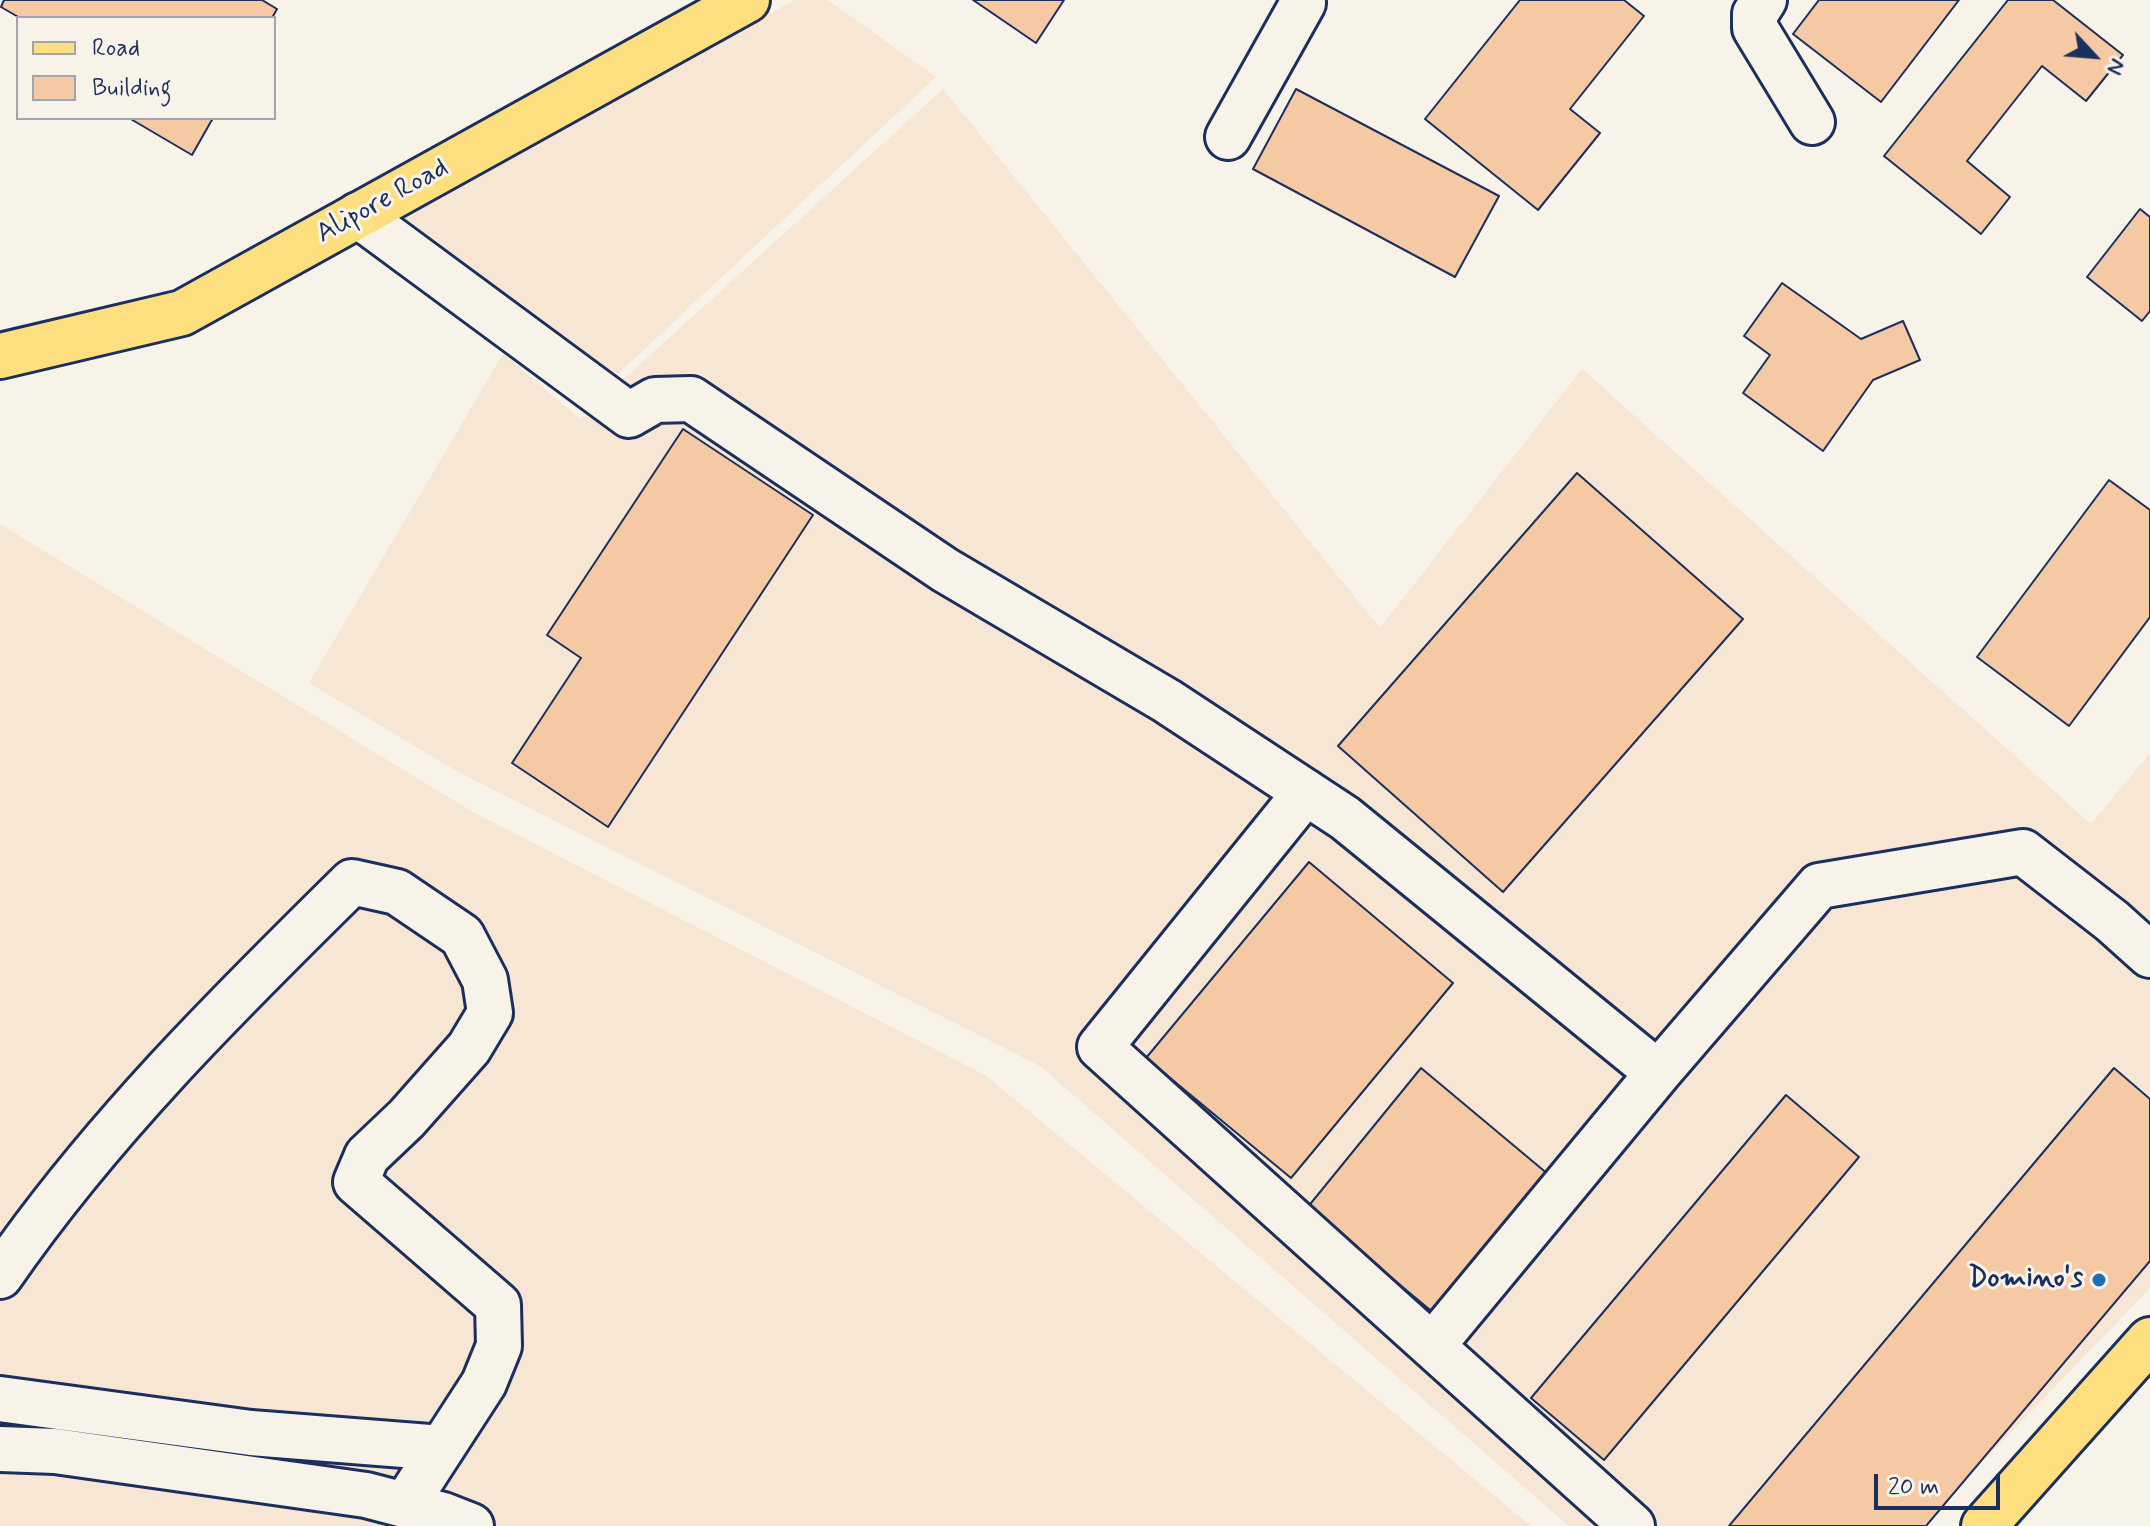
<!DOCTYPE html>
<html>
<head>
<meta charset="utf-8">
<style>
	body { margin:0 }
	#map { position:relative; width:2150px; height:1526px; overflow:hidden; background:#f7f3e8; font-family:Mynerve,sans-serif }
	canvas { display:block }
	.legend { position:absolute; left:16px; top:16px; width:260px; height:104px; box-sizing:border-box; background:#f7f3e8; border:2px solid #9fa5b1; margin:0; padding:10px 14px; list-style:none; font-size:24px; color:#1b2f5e }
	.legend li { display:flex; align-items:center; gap:16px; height:40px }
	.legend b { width:40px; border:2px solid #9fa5b1 }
	.north { position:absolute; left:2054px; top:16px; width:80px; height:80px; -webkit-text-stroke:6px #f7f3e8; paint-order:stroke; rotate:116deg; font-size:22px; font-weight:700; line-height:32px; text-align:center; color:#1b2f5e }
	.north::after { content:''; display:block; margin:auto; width:28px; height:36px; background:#1b2f5e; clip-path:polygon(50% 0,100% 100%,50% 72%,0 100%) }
	.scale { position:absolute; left:1874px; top:1474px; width:126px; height:36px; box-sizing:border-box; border:4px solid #1b2f5e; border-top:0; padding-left:10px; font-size:24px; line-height:28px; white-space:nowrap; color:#1b2f5e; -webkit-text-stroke:6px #f7f3e8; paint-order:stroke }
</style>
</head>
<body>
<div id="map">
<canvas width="2150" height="1526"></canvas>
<ul class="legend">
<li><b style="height:10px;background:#fedf80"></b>Road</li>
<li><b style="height:22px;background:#f4c9a3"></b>Building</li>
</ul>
<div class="north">N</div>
<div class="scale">20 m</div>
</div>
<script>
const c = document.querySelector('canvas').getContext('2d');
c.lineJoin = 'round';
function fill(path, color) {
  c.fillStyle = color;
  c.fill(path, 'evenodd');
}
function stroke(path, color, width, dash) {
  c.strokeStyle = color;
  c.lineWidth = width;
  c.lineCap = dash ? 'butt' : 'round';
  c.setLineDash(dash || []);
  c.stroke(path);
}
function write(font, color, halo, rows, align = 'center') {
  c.font = font + ' Mynerve,sans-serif';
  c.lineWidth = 6;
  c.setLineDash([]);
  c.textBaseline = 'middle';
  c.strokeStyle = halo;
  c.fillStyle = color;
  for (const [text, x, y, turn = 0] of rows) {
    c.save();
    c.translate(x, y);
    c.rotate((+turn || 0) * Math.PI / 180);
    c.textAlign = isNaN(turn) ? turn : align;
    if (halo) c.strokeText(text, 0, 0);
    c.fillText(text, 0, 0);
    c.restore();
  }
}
fill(new Path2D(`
	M795,0h33l108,77 -331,309 -223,-162z
	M943,89l437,539 202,-259 509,455 59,-71v535l-229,238h-352l-529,-460 -578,-292 -153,-91 194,-329 77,65z
	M0,524l471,287 514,264 546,451h-1531z`), '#f6e6d3');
const building = new Path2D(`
	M4,0h258l15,9 -5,9h-252l-19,-11z
	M973,0h91l-28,43z
	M1520,0h104l20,16 -74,93 30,24 -62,77 -113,-91z
	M1819,0h140l-78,102 -88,-68z
	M2008,0h45l70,55 -37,46 -44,-35 -75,95 43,36 -29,37 -97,-78z
	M1296,89l203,107 -44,81 -202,-108z
	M129,118h84l-21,37z
	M2140,209l10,8v94l-8,10 -55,-44z
	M1782,283l79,56 42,-18 17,39 -47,20 -50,71 -80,-58 27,-38 -26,-19z
	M683,429l130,86 -205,312 -96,-64 69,-105 -34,-23z
	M1577,473l166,146 -240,273 -165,-146z
	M2109,480l41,30v107l-81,109 -92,-69z
	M1309,862l144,121 -162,195 -145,-120z
	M1421,1068l128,107 -114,139 -128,-106z
	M2114,1068l36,31v162l-224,265h-197z
	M1786,1095l73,62 -255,303 -73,-62z`);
fill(building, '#f4c9a3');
stroke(building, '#1b2f5e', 2);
const minor = new Path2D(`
	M1764,0l-9,14v14l57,94
	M1228,137l75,-134 -1,-3
	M358,215l271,200 26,-15 36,-1 254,171 222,131 178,117 313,255 -226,273
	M1306,792l-206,255 532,479
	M1658,1073l161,-187 204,-34 89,69 38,34
	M0,1276c100,-145 227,-271 352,-394l45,10 65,44 23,44 5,33 -21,35 -62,70 -40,38 -11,26 142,123 1,41 -15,37 -79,122
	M0,1399l251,34 191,15
	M0,1449l55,2 311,44 77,20 28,11`);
const major = new Path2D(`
	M0,356l182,-43 565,-313
	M1984,1526l166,-186`);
stroke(minor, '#1b2f5e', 50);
stroke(major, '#1b2f5e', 50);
stroke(minor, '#f7f3e8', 44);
stroke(major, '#fedf80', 44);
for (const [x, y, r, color] of [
	[2099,1280,8,"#1f6fb2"]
]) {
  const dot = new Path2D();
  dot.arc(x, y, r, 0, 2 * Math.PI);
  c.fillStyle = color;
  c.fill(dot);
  stroke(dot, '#f7f3e8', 3);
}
write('28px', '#1b2f5e', '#f7f3e8', [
	["Alipore Road",383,202,-29]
]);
write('bold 28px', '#1b2f5e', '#f7f3e8', [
	["Domino's",2083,1280]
], 'right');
</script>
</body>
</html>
